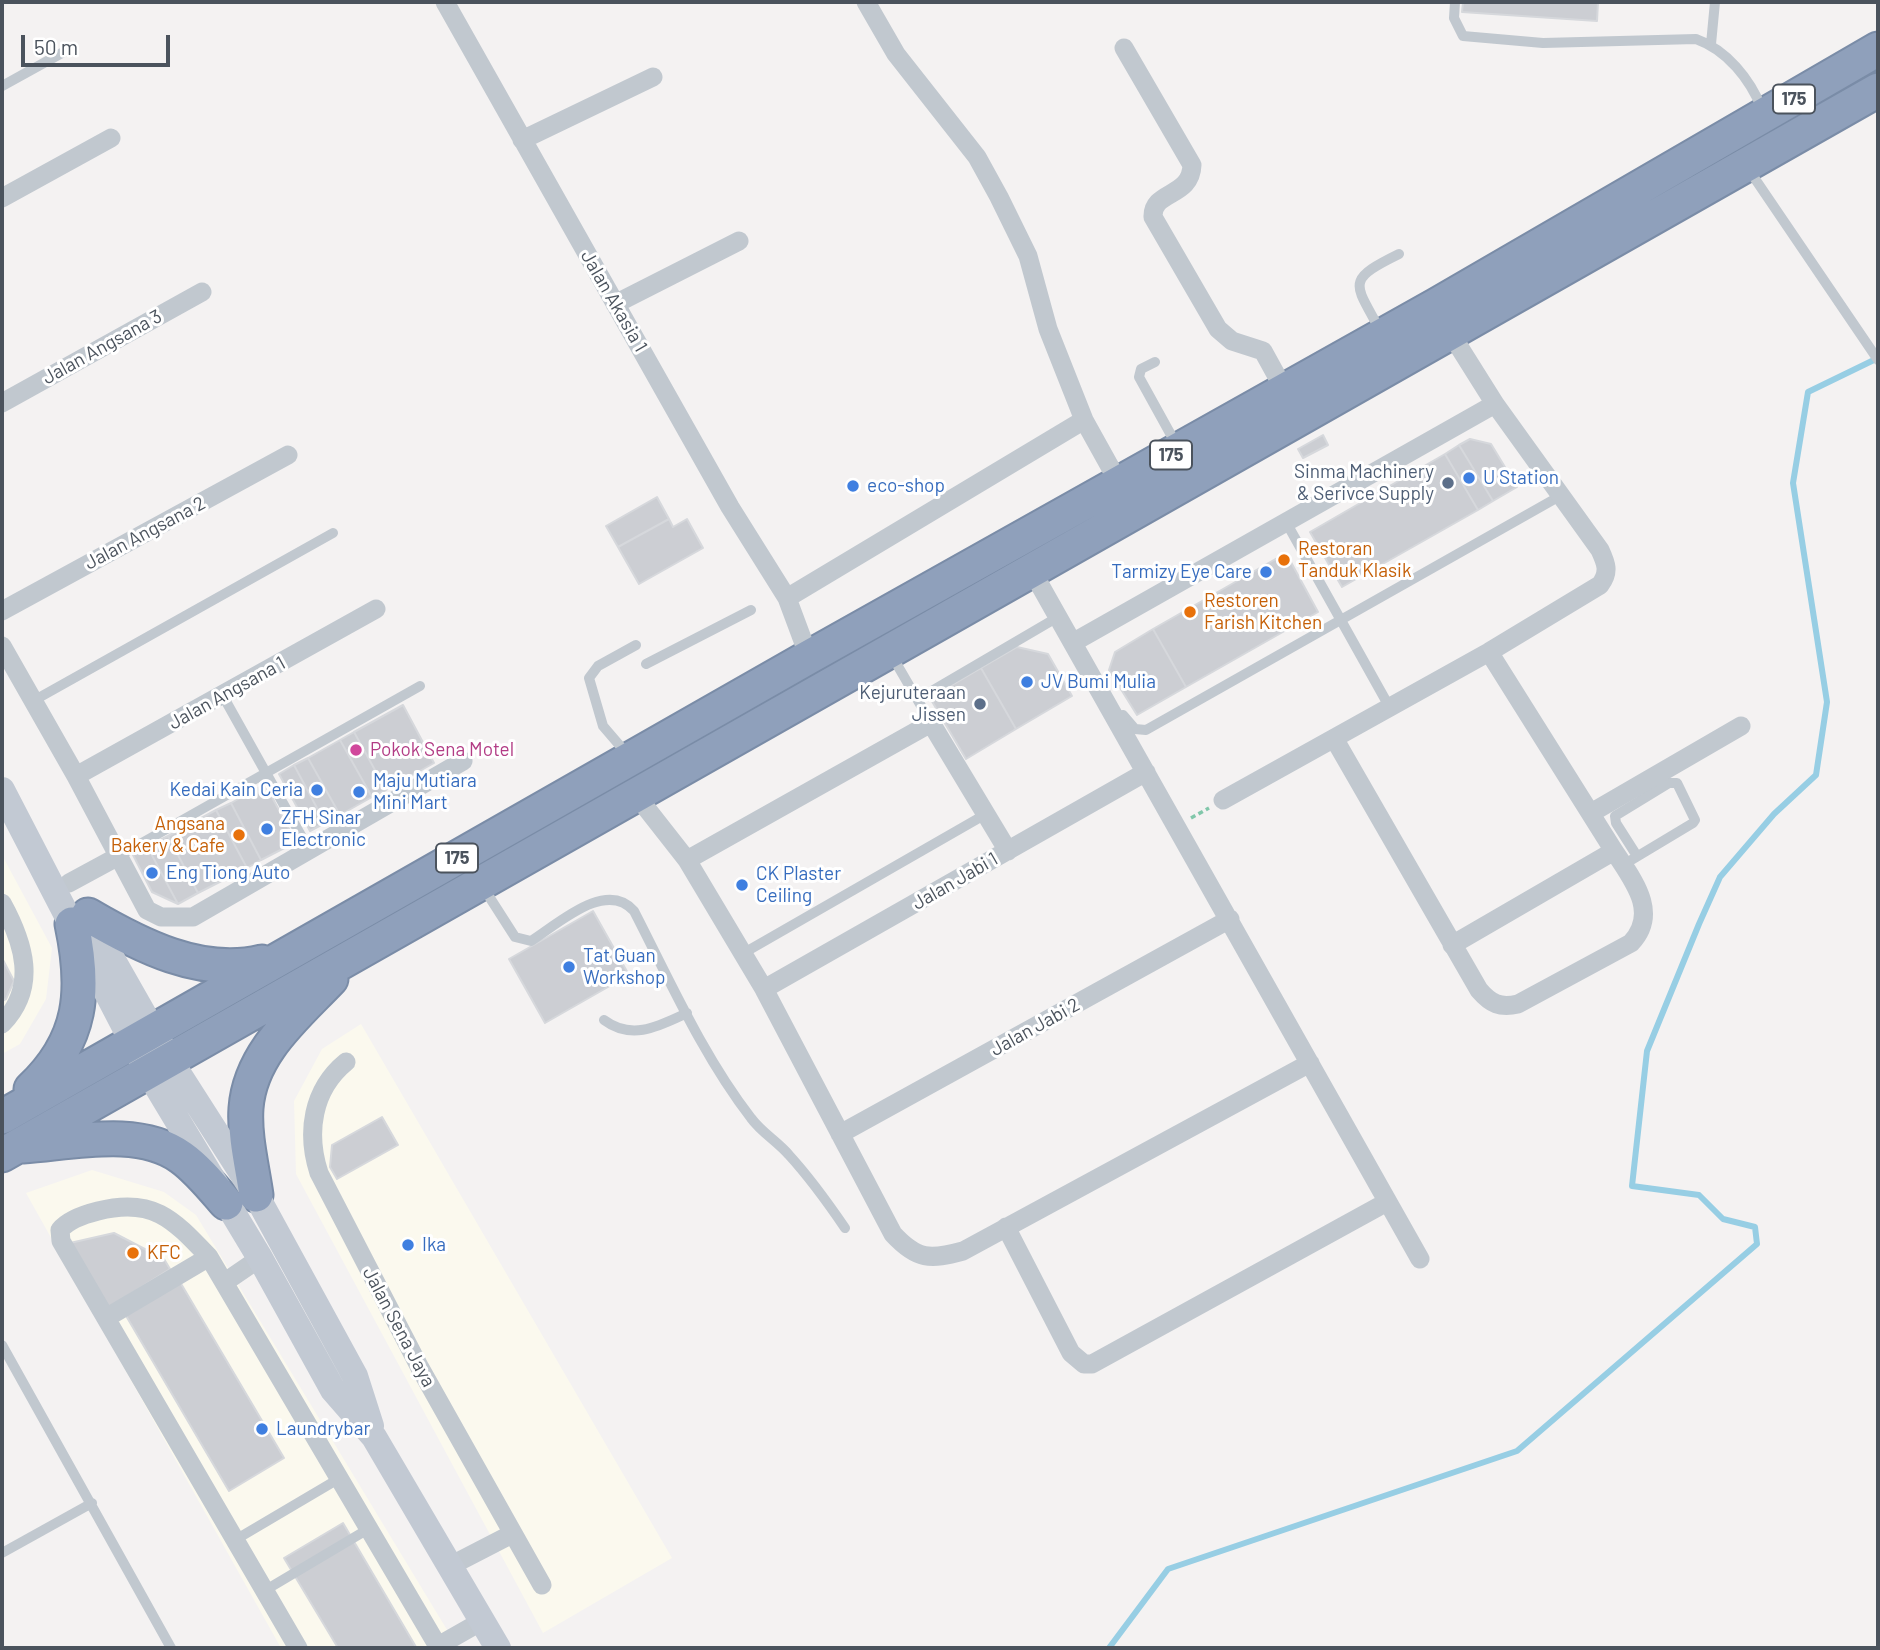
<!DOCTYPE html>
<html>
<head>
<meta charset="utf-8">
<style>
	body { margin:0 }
	#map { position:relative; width:1880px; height:1650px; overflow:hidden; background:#f4f2f2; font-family:Barlow,sans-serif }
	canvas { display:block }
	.frame { position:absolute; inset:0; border:4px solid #4b535d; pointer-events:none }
	.scale { position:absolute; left:21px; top:35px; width:149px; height:32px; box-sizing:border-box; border:4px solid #4b535d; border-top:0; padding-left:9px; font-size:21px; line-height:24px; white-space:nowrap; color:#4b535d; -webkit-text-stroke:5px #fff; paint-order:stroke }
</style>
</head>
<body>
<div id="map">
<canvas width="1880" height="1650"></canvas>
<div class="frame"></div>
<div class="scale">50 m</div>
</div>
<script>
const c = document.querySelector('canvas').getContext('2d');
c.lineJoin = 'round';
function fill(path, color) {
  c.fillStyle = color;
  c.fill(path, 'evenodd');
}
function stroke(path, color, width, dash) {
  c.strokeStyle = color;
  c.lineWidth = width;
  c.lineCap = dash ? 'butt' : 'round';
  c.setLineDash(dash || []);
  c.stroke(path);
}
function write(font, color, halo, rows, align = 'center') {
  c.font = font + ' Barlow,sans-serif';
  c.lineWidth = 6;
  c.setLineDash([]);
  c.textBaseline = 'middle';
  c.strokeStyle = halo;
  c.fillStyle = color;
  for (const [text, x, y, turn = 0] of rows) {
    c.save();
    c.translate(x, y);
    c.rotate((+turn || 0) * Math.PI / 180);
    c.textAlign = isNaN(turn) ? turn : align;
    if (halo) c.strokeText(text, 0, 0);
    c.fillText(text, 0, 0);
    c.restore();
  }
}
fill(new Path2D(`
	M2,855l50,93 -6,51 -26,45 -18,10z
	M361,1024l311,534 -129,75 -247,-459 -2,-73 28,-52z
	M92,1170l72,22 32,23 262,433h-177l-255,-455z`), '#fbf9ee');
stroke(new Path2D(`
	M1109,1648l59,-79 349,-118 240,-207 -2,-17 -32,-8 -24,-24 -67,-9 15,-135 52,-127 21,-47 54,-63 42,-39 11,-73 -34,-219 15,-91 70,-34`), '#97cee4', 6);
const building = new Path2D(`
	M1463,2h135l-1,19 -135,-9z
	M1323,435l5,10 -25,13 -5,-9z
	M1470,439l21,5 26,43 -24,14 -34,-56z
	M1459,445l34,56 -15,9 -33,-56z
	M1445,454l33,56 -136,77 -32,-55z
	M657,497l12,22 -51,28 -12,-21z
	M669,519l4,8 14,-8 16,29 -64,36 -21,-37z
	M1286,553l32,59 -132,75 -33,-58z
	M1153,629l33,58 -49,28 -28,-45 6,-18z
	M1017,647l31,7 24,42 -56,33 -35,-61z
	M981,668l35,61 -50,30 -36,-61z
	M403,705l31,58 -48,27 -32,-58z
	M354,732l32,58 -14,7 -32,-57z
	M340,740l32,57 -32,18 -32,-57z
	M308,758l32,57 -15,8 -31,-58z
	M294,765l31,58 -15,8 -31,-57z
	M265,784l31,58 -35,18 -30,-57z
	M231,803l30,57 -14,8 -31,-58z
	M216,810l31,58 -49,25 -30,-57z
	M168,836l30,57 -20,11 -31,-58z
	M147,846l31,58 -26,-12 -20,-39z
	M593,911l36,64 -84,48 -36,-64z
	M2,958l12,23 -8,18 -4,2z
	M382,1117l16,28 -61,34 -7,-12 2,-22z
	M114,1233l50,26 6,10 -62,39 -38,-65z
	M180,1282l104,176 -55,33 -104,-177z
	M343,1523l73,124 -2,1h-76l-54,-90z`);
fill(building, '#ccced3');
stroke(building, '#d6d8dc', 2);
const highway = new Path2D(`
	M88,915c51,30 113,62 174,47
	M31,1089c52,-49 55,-99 41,-165
	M2,1117l807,-460 628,-352 441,-256
	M23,1146c48,-3 116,-20 158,11 17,12 32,31 45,46
	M2,1155l1876,-1065
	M256,1195c-4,-28 -12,-59 -10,-87 4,-55 50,-92 85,-129`);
stroke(highway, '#7a8ca7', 37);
stroke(new Path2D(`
	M1191,818l18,-10`), '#81c7aa', 3.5, [5, 3.5]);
stroke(new Path2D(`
	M1455,2l-1,16 9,18 80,7 153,-4c31,11 54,40 66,70
	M1711,44l4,-42
	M2,86l67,-37
	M1749,170l129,190
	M1381,332c-26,-49 -37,-51 18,-78
	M1155,362l-14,7 -2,8 37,67
	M1286,522l104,186
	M892,656l39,67
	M646,664l105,-54
	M223,696l85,152
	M918,699l140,-82
	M33,701l300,-168
	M1123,715l12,14 11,1 414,-234
	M627,754l-24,-28 -14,-48 9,-12 38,-21
	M117,857l303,-171
	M1623,865l70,-42 2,-3 -18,-37h-8l-54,33 1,7 21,33
	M483,887l32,50 16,4c27,-17 75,-62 103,-30 36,70 69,145 117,207 10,14 27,24 38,37 21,23 39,48 56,73
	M742,954l244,-140
	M604,1020c28,21 55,6 83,-7
	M2,1345l169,303
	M235,1540l105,-62
	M2,1553l90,-50
	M264,1591l106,-63`), '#c1c8cf', 10);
stroke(new Path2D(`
	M445,2l285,505 57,91 22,59
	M866,2l30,52 81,103 22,40 29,59 20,73 36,91
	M1124,48l68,117c-1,33 -40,25 -39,52l65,112 14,12 31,10 22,40
	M522,140l131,-63
	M2,198l109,-60
	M615,304l124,-63
	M2,403l200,-111
	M1032,571l388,688
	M787,598l297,-178 35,63
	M2,611l286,-156
	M1074,642l421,-238
	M2,646l74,130 71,134 14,7h32l270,-156
	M1335,740l144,250c12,14 21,18 39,14l113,-61c29,-31 1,-64 -17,-92
	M76,776l300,-167
	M636,795l51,65 77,129 129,245c24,26 37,26 70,17l347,-188
	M1223,800l266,-148 111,-67c10,-13 6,-22 0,-35l-105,-146 -44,-70
	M1591,813l150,-87
	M687,860l244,-137 77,128
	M69,883l48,-26
	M2,903c22,40 36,84 0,121
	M1452,945l162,-94 -125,-199
	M764,989l382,-217
	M346,1062c-34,28 -40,71 -27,111l101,195 122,217
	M840,1134l390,-215
	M1006,1227l65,126 13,11h8l295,-162
	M225,1282l35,-24
	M106,1318l103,-61
	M450,1566l62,-32
	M438,1646l44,-25
	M298,1648l-237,-407 -1,-11c8,-10 26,-16 38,-19 55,-14 75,8 111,46l230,391`), '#c1c8cf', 19);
stroke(new Path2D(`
	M2,790l145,280 113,188 73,132 41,47 124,211
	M86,913l83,146 87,136 99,181 16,50`), '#c2c9d3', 26);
stroke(highway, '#8fa0bb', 33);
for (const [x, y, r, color] of [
	[1469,478,7,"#3f7fe0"],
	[1448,483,7,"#5c6f8a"],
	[853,486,7,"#3f7fe0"],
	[1284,560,7,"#e8710a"],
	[1266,572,7,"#3f7fe0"],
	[1190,612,7,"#e8710a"],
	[1027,682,7,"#3f7fe0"],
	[980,704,7,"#5c6f8a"],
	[356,750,7,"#d1479c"],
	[317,790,7,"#3f7fe0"],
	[359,792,7,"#3f7fe0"],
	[267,829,7,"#3f7fe0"],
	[239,835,7,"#e8710a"],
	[152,873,7,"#3f7fe0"],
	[742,885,7,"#3f7fe0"],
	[569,967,7,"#3f7fe0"],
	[408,1245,7,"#3f7fe0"],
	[133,1253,7,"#e8710a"],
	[262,1429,7,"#3f7fe0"]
]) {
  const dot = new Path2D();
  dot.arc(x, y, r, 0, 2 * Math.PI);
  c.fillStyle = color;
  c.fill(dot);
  stroke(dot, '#fff', 2.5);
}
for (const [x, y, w] of [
	[1794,99,42],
	[1171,455,42],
	[457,858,42]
]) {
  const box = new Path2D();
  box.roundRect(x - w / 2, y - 14.5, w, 29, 5);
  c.fillStyle = '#fff';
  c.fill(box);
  stroke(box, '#4b535d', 2);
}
write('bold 18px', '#4b535d', null, [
	["175",1794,99],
	["175",1171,455],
	["175",457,858]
]);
write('19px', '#4b535d', '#fff', [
	["Jalan Akasia 1",614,301,60],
	["Jalan Angsana 3",102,347,-29],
	["Jalan Angsana 2",145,533,-28],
	["Jalan Angsana 1",227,693,-29],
	["Jalan Jabi 1",955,881,-30],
	["Jalan Jabi 2",1035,1027,-29],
	["Jalan Sena Jaya",399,1327,62]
]);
write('19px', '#4e5e75', '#fff', [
	["Sinma Machinery",1434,472],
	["& Serivce Supply",1434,494],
	["Kejuruteraan",966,693],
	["Jissen",966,715]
], 'right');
write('19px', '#366cbe', '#fff', [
	["U Station",1483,478],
	["eco-shop",867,486],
	["Tarmizy Eye Care",1252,572,"right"],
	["JV Bumi Mulia",1041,682],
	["Maju Mutiara",373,781],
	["Mini Mart",373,803],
	["Kedai Kain Ceria",303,790,"right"],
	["ZFH Sinar",281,818],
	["Electronic",281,840],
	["Eng Tiong Auto",166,873],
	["CK Plaster",756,874],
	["Ceiling",756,896],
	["Tat Guan",583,956],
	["Workshop",583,978],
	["Ika",422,1245],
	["Laundrybar",276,1429]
], 'left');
write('19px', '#c56008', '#fff', [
	["Restoran",1298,549],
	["Tanduk Klasik",1298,571],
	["Restoren",1204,601],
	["Farish Kitchen",1204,623],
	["Angsana",225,824,"right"],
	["Bakery & Cafe",225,846,"right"],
	["KFC",147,1253]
], 'left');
write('19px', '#b23c85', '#fff', [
	["Pokok Sena Motel",370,750]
], 'left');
</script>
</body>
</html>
